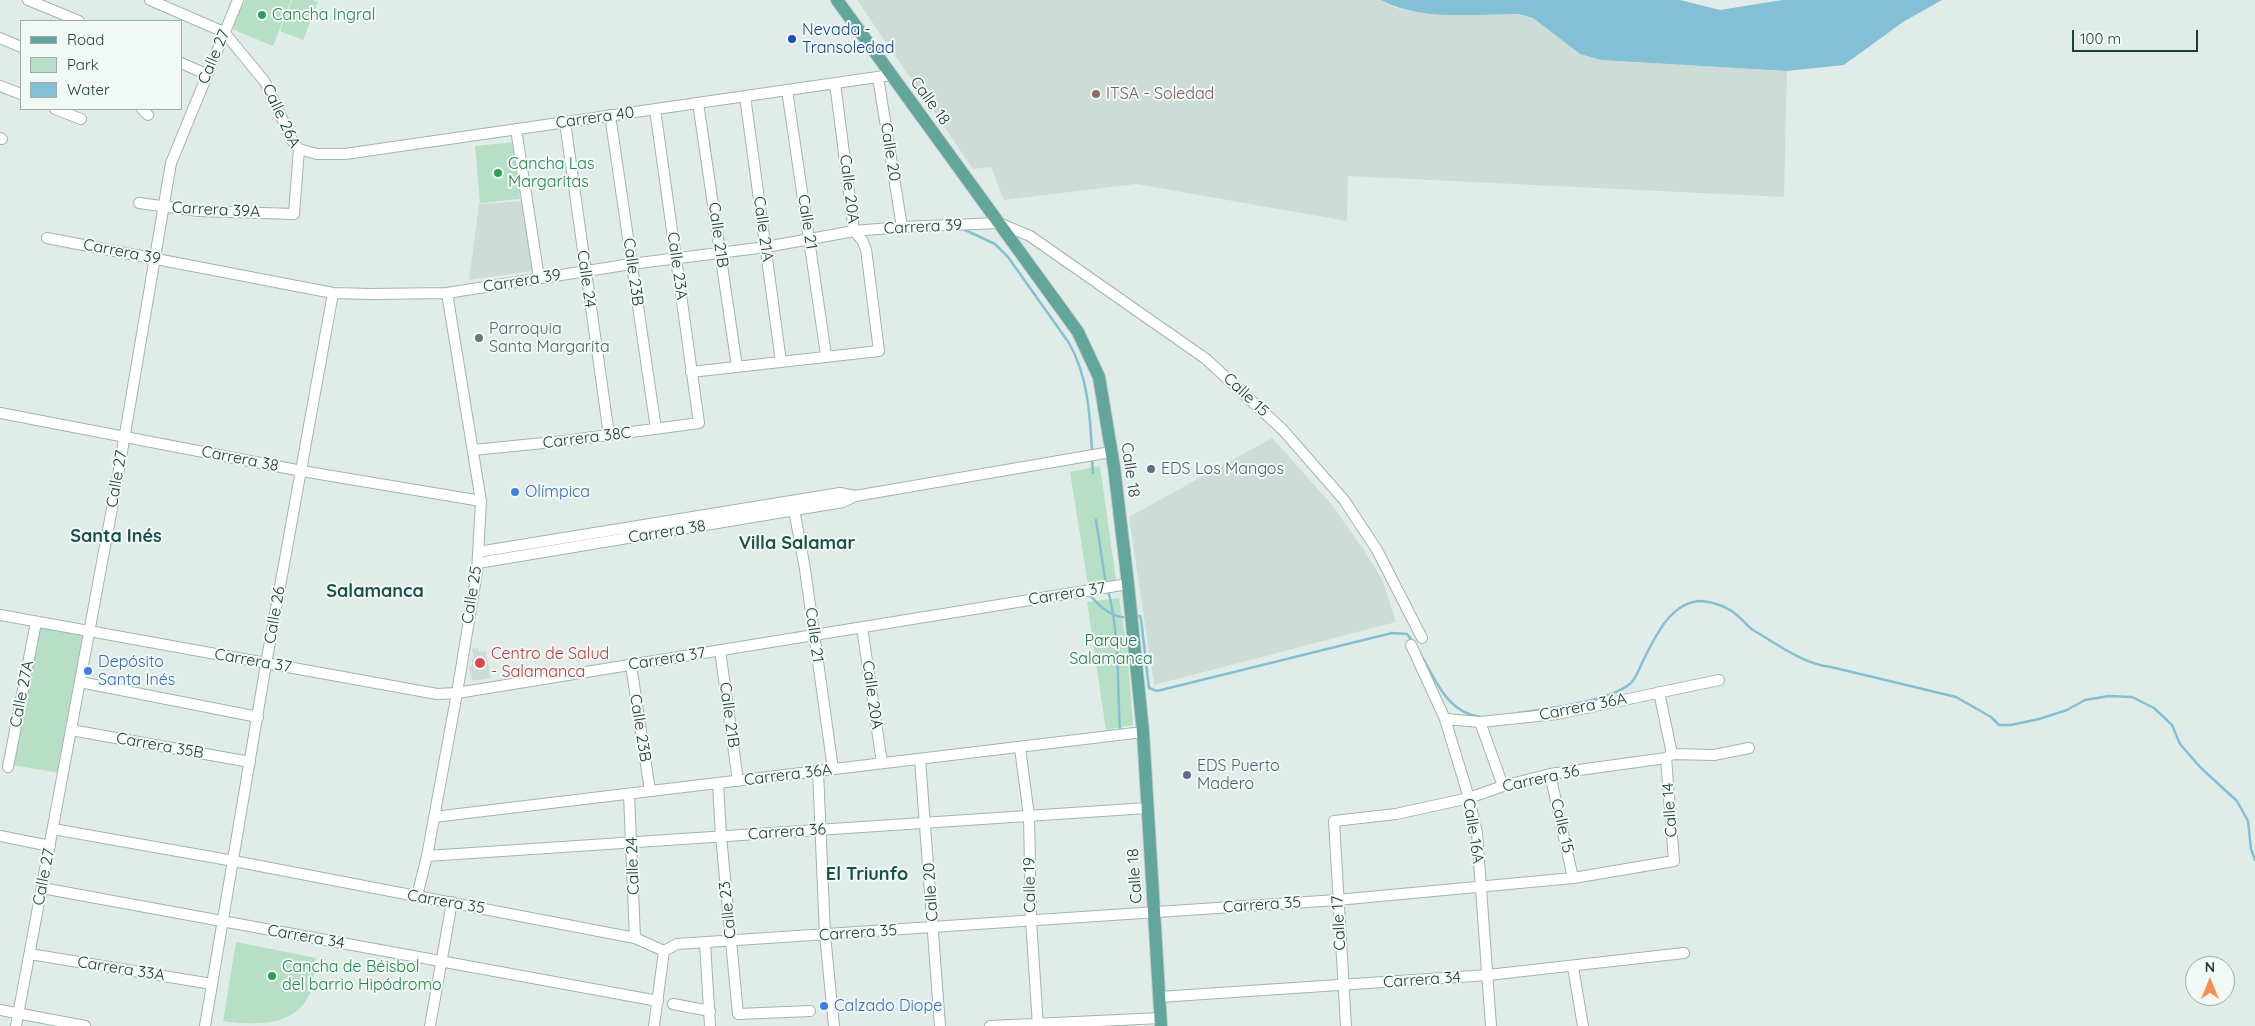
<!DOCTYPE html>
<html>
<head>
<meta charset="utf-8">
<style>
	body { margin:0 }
	#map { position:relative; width:2255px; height:1026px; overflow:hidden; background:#e0ece8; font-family:Quicksand,sans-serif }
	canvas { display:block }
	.legend { position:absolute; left:20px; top:20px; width:162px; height:90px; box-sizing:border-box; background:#f1f8f5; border:1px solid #9daeaa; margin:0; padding:6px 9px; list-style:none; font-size:15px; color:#203e39 }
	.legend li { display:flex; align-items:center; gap:10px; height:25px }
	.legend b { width:25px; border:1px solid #9daeaa }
	.north { position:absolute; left:2185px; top:956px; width:50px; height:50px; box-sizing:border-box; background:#f1f8f5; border:1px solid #9daeaa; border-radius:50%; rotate:0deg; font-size:14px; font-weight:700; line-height:20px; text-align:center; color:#203e39 }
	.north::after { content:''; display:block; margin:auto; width:18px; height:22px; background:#fb8d4f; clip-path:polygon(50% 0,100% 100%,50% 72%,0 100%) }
	.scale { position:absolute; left:2072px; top:30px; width:126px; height:22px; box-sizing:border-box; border:2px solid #203e39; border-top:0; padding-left:6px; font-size:15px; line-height:18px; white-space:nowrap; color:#203e39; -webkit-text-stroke:4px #f1f8f5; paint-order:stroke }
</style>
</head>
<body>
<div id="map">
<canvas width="2255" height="1026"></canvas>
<ul class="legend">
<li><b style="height:6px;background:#62a59b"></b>Road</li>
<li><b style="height:14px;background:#b7dfc6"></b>Park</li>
<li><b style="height:14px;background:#84c0d5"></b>Water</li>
</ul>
<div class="north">N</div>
<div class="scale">100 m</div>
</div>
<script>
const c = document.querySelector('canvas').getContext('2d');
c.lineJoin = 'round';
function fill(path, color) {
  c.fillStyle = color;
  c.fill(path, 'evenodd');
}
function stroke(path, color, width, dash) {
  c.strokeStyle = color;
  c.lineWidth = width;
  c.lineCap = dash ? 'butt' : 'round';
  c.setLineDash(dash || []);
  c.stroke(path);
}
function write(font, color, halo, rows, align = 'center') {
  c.font = font + ' Quicksand,sans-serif';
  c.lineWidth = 4;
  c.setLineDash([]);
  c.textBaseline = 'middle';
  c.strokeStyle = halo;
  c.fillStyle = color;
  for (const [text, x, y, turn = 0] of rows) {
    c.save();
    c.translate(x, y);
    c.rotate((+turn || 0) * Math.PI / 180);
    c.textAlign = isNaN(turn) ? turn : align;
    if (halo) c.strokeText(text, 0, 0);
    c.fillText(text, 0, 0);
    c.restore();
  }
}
fill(new Path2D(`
	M857,0h524l15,8 18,4 104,2 15,4 47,36 21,6 186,11 -3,126 -436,-21 -1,45 -211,-37 -132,16 -13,-33 -18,2z
	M522,201l10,70 -63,9 10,-76z
	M1272,438l60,67 31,44 19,30 14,43 -242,63 -25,-168z
	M478,648l1,4 7,-1 5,27 -19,3 -3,-14 3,-1 -1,-7 3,-1 -2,-9z`), '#cedcd7');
fill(new Path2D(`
	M245,0h46l-18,46 -41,-17z
	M292,0h21l5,2 -15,38 -23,-9z
	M515,142l5,57 -40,4 -5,-57z
	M1100,466l16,114 -28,5 -18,-113z
	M1119,598l8,51 6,76 -27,5 -19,-128z
	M38,626l47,9 -25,138 -48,-8z
	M236,942l80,16c-2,12 -2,24 -6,35 -14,33 -53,33 -87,28z`), '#b7dfc6');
fill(new Path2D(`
	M1381,0h299l40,10 62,-10h160l-39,22 -59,43 -57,6 -186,-11 -21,-6 -47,-36 -15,-4c-43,0 -99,7 -137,-14z`), '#84c0d5');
stroke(new Path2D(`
	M963,229l32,15 13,13 61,86c19,33 21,72 23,109
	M1092,458l1,15
	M1096,520l10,65
	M1108,590c12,46 9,93 12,141
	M1089,594c9,11 23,25 39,23
	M1135,616h5l1,3 8,69 8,3 235,-58 15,1 7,9
	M1419,652c17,27 27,61 62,65
	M1511,714c31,-5 97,-11 120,-31 5,-5 8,-14 11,-20 12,-24 28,-62 60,-62 13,1 28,7 37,16 5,4 9,10 14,13 24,14 50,34 78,37l125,30 35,20 8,8h12l28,-6 28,-9 18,-10 24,-4 23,1 22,11 18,17 8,19 21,24 36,33 11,20 3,28 4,11`), '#84c0d5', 2.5);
const minor = new Path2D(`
	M28,0l51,21
	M150,0l74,32
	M0,38l21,9
	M181,63l25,11
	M878,77l24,150
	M0,86l21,8
	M787,90l39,265
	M745,96l36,266
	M698,103l39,264
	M55,109l26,10
	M142,109l6,6
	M610,115l46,314
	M565,122l44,313
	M516,129l23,149
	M0,138l2,1
	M299,149l18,5h28l546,-79
	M139,203l59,8 96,3 5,-65 -6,-7 -28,-60 -41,-50
	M47,238l286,55 38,1 76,-1 184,-29 135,-17 88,-16 48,-4 97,-4 31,13 176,123 77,71 61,70 33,50 45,88
	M691,372l188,-21 -13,-102 -4,-9 -8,-9 -19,-148
	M0,413l302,58 179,30
	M473,450l91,-9 135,-18 -44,-314
	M793,504l12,65 28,200
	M478,552l362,-59 15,3
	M478,563l365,-61 12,-6 256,-44
	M0,615l437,79 20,-1 671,-109
	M862,627l20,136
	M1411,645l34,74 24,79 8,35 14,193
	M720,650l18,131
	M631,665l19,126
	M80,682l178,35
	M1659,692l13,62
	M1445,719l35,3 77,-8 162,-34
	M1480,722l23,64
	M71,730l179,32
	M1018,747l2,1 9,68 2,104 7,106
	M920,759l20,267
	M8,767l28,-145
	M818,771l7,164 9,91
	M1550,774l23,104
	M718,783l3,53 17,178 72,-3
	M629,794l6,144
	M434,817l709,-85
	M53,829l181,32 401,77 29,13
	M0,836l50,10
	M427,856l720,-48
	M42,888l616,113
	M417,896l10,-40 30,-163 20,-121 4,-71 -34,-208
	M705,943l5,83
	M664,951l13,-7 660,-44 236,-22 101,-17 -8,-103
	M30,954l182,30
	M1573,967l10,59
	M1159,997l329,-22 196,-22
	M673,1004l37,7
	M0,1010l85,16
	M16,1026l100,-539 55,-324 67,-163
	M205,1026l61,-362 67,-371
	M430,1026l22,-124
	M654,1026l10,-75
	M990,1026l171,-8
	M1346,1026l-12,-205 62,-7 73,-16 34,-12 47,-12 116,-16 6,-4 42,1 35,-7`);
const major = new Path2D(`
	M837,0l241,332 21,45 15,90 14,117 15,148 18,294`);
stroke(minor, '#a3b4b0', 12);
stroke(major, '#c1c9c8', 14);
stroke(minor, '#fff', 10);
stroke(major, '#62a59b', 12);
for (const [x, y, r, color] of [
	[262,15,5,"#2e9e5b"],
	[792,39,5,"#1a4fb4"],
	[1096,94,5,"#8d6e63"],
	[498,173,5,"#2e9e5b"],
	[479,338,5,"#6b7280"],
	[1151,469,5,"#5c6f8a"],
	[515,492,5,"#3f7fe0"],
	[480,663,6,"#e0444e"],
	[88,671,5,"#3f7fe0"],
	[1187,775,5,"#5c6f8a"],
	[272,976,5,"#2e9e5b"],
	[824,1006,5,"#3f7fe0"]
]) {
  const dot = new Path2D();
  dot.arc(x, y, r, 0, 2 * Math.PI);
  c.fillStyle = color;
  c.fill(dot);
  stroke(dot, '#f1f8f5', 2);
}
write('16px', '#27864d', '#f1f8f5', [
	["Cancha Ingral",272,15],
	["Cancha Las",508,164],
	["Margaritas",508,182],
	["Cancha de Béisbol",282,967],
	["del barrio Hipódromo",282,985]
], 'left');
write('16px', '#164399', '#f1f8f5', [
	["Nevada -",802,30],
	["Transoledad",802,48]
], 'left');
write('16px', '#203e39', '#f1f8f5', [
	["Calle 27",214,57,-67],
	["Calle 18",930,101,54],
	["Calle 26A",281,116,65],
	["Carrera 40",595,118,-8],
	["Calle 20",890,152,81],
	["Calle 20A",849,189,83],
	["Carrera 39A",216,210,3],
	["Calle 21",807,222,81],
	["Carrera 39",923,227,-3],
	["Calle 21A",763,229,82],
	["Calle 21B",718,235,82],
	["Carrera 39",122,252,11],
	["Calle 23A",677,266,82],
	["Calle 23B",633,272,82],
	["Calle 24",586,279,82],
	["Carrera 39",522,281,-9],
	["Calle 15",1246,395,43],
	["Carrera 38C",587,438,-7],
	["Carrera 38",240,459,11],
	["Calle 18",1130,470,82],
	["Calle 27",117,479,-80],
	["Carrera 38",667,532,-9],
	["Carrera 37",1067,594,-9],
	["Calle 25",472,595,-81],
	["Calle 26",275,615,-80],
	["Calle 21",814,635,82],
	["Carrera 37",667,659,-9],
	["Carrera 37",253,661,10],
	["Calle 27A",22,694,-79],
	["Calle 20A",872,695,82],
	["Carrera 36A",1583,707,-11],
	["Calle 21B",729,715,82],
	["Calle 23B",640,728,81],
	["Carrera 35B",160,746,10],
	["Carrera 36A",788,775,-7],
	["Carrera 36",1541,779,-12],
	["Calle 14",1670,810,-94],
	["Calle 15",1562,826,77],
	["Calle 16A",1473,831,81],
	["Carrera 36",787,832,-4],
	["Calle 24",633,866,-92],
	["Calle 18",1135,876,-94],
	["Calle 27",44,877,-79],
	["Calle 19",1030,885,-91],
	["Calle 20",931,892,-94],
	["Carrera 35",446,902,10],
	["Carrera 35",1262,905,-4],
	["Calle 23",728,910,-96],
	["Calle 17",1339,923,-93],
	["Carrera 35",858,933,-4],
	["Carrera 34",306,937,10],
	["Carrera 33A",121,969,9],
	["Carrera 34",1422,980,-4]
]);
write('16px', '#785e54', '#f1f8f5', [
	["ITSA - Soledad",1106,94]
], 'left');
write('16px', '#5b616d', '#f1f8f5', [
	["Parroquia",489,329],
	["Santa Margarita",489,347]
], 'left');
write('16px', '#4e5e75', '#f1f8f5', [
	["EDS Los Mangos",1161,469],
	["EDS Puerto",1197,766],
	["Madero",1197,784]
], 'left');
write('16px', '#366cbe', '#f1f8f5', [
	["Olímpica",525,492],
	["Depósito",98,662],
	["Santa Inés",98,680],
	["Calzado Diope",834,1006]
], 'left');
write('16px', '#27774f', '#f1f8f5', [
	["Parque",1111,641],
	["Salamanca",1111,659]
]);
write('16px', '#be3a42', '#f1f8f5', [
	["Centro de Salud",491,654],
	["- Salamanca",491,672]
], 'left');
write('bold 18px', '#1a514a', '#f1f8f5', [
	["Santa Inés",116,537],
	["Villa Salamar",797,544],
	["Salamanca",375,592],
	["El Triunfo",867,875]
]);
</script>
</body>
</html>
